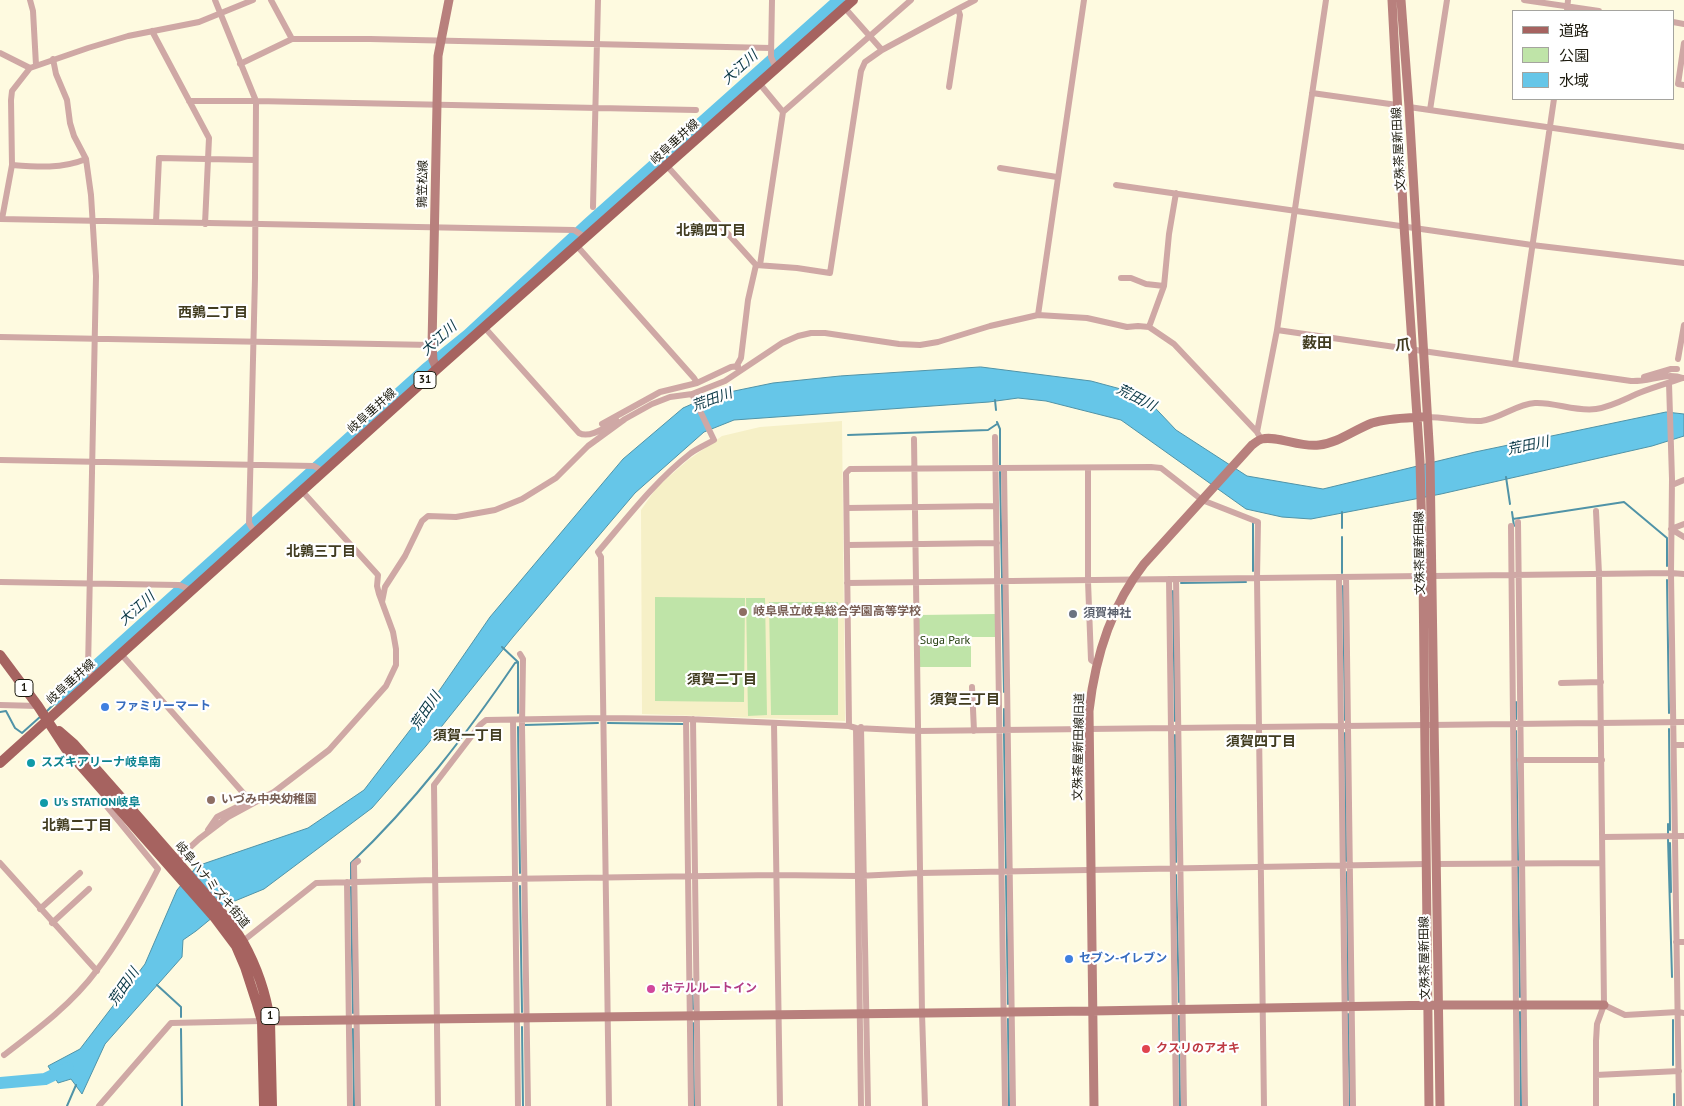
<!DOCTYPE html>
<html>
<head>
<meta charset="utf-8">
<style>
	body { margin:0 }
	#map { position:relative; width:1684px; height:1106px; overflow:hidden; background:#fefae0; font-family:"PT Sans","Noto Sans JP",sans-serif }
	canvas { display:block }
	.legend { position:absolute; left:1512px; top:10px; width:162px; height:90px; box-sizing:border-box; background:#fff; border:1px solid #a5a49f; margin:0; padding:6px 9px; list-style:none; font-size:15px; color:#1d1b0f }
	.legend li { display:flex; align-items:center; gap:10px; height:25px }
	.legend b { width:25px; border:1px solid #a5a49f }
</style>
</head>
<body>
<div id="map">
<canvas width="1684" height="1106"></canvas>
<ul class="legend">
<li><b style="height:6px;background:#a66360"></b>道路</li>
<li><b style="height:14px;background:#bfe4a8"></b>公園</li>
<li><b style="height:14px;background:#66c6e8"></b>水域</li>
</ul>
</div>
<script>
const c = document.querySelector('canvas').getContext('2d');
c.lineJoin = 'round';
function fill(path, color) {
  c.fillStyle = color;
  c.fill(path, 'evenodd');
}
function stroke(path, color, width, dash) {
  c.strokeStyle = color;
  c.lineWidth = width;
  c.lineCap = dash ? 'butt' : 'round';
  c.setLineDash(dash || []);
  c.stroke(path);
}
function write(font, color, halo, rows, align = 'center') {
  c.font = font + ' "PT Sans","Noto Sans JP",sans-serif';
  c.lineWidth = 4.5;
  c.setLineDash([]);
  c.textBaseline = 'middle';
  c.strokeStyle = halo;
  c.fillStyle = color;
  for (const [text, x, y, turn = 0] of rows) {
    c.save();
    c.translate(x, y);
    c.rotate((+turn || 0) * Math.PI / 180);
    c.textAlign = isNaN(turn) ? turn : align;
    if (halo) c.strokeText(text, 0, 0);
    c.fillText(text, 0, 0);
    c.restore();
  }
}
fill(new Path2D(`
	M842,421l3,300 -203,-7 -1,-204 16,-23 31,-27 34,-24 38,-9z`), '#f6f0c7');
fill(new Path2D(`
	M655,597l90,1 -1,104 -89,-1z
	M746,598h19l2,117 -19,1z
	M769,602h69v113h-67z
	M996,614v23h-25v30h-52v-52z`), '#bfe4a8');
const water = new Path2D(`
	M981,367l110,14 52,14 33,35 71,46 76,13 152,-37 191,-40 18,2v22l-32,10 -211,48 -130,25 -29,-2 -36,-8 -125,-89 -75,-19 -28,-3 -29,4 -255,18 -30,12 -69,61 -122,144 -87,109 -54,62 -108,81 -34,14 -34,28 -13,9 -1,17 -77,87 -23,50 -11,-15 -13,4 -10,-17 32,-17 65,-85 32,-74 20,-24 111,-38 56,-38 66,-86 60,-87 133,-158 60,-51 27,-12 63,-13 67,-7z`);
fill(water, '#66c6e8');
stroke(water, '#5093a7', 1);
stroke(new Path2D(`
	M995,400l1,10
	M997,422l3,7v37
	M848,435l140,-5 9,-6
	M1000,472l2,106
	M1506,477l4,27
	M1512,512l2,14
	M1513,519l111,-17 43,36v28
	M1342,528v-16
	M1342,537v36
	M1253,571v-48
	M1667,580l2,133
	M1181,583l65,-1
	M1002,585l2,107
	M1343,586l2,134
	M1173,591l2,130
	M502,647l16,15v51
	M1516,702v17
	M1004,709v17
	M47,711l11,-11
	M0,712l6,-1 9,17 7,5 19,-17
	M608,723l75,1
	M524,725l74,-2
	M518,727l2,146
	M1669,729l1,101
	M1516,731l2,130
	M1345,733l1,128
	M1004,734l2,136
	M1175,735l1,127
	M1668,824v10
	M1668,839l4,138
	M1670,843l1,49
	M1518,867l2,130
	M1347,872l1,128
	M1176,875l3,127
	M1006,876l2,128
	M351,879v-16c63,-60 115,-128 164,-200l3,-1
	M520,886l2,126
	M351,887l2,126
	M692,979l1,30
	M157,985l24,22v10
	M1520,1012l1,94
	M1348,1014l2,92
	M1179,1016l1,90
	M1008,1019l1,87
	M1673,1020v45
	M693,1023l1,83
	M522,1027l1,79
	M181,1029l1,77
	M353,1029l1,77
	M1674,1094v12
	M67,1106l9,-21`), '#5093a7', 2);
stroke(new Path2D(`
	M58,700l368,-331 42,-34 120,-111 251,-224
	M0,1083l45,-4 23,-11`), '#66c6e8', 12);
stroke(new Path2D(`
	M30,0l3,11 3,54
	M215,0l41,101 -1,177 -6,245 6,10
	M271,0l21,39
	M772,0l-1,57 5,11
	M1524,0l75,11
	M958,9l17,-9
	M1567,11l1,-11
	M1673,22l11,2
	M152,31l57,107 -4,86
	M1684,43l-6,41 6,1
	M882,50l76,-41 2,6 -11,72
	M0,53l30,15
	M53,59l3,15 11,26 3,23 4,13 12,23 5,36 5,81 -8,393 5,10
	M240,64l52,-25h78l401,9
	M759,83l24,29 128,-112
	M1312,93l85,12
	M189,101h67l440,9
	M1409,107l275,40
	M1430,110l17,-110
	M12,165c25,2 50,4 74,-6
	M667,166l89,99
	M1000,168l57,9
	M1116,185l416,60 152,18
	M593,207l5,-207
	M0,219l574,11 12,8
	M2,219l10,-54 -1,-65 1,-9 18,-23 58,-20 40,-12 71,-14 54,-22
	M156,222l3,-64 96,2
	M577,246l117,132 3,5
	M756,265l41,3 33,5 31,-202 4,-9 17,-12 -38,-43
	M760,265l23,-153
	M1121,278h10l15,6 18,2
	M1038,315l46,-315
	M1149,327l15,-41 5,-52 7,-41
	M485,328l94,105c11,6 28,-7 38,-12
	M1277,330l354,51c19,1 34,-9 52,-3
	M0,337l432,8
	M1678,359l6,-34
	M1515,364l39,-265
	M736,367l5,-9 7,-58 8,-35
	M1644,377l27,-8h6
	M1669,383l3,96 -1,94 8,533
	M1427,417c18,0 38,5 54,4 19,-2 35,-17 54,-18 20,-1 41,9 61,6 15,-2 29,-10 43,-16 15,-6 29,-10 44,-15
	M602,424l58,-32 37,-9 34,-16 7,-1
	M1257,432l20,-102 49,-330
	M995,437l10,669
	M914,439l8,574 3,93
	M0,460l314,6 10,6
	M1004,468l9,638
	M1088,468v113l3,79 6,4
	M1672,485l12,-5
	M847,508l149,-2
	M1518,522l7,584
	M1511,526l6,580
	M1671,529l13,8
	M1671,529l13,-5
	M847,545l150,-2
	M1433,576l238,-3 13,1
	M1339,577l7,529
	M1346,577l7,529
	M1169,579l7,527
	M1176,579l8,527
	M0,582l179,3 12,5
	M847,583l576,-7
	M382,602l3,-15 20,-31 17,-35 6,-5 28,1 39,-7 27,-11 34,-21 32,-32 37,-27 27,-15 18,-7 22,-3 33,-13 57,-38 16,-7 13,-3h14l74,11 21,1 18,-3 52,-16 48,-11 49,3 40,9 11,-1 11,1 25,17 83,88 4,7
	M121,654l124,141 1,5 -9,7 -20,10 -9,13
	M520,654l3,5 -1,67 6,380
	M1561,683l40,-1
	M972,687l2,44
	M0,705l38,1
	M686,719l5,387
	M693,719l5,387
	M513,720l5,386
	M774,723l6,383
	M849,726l-3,-253 4,-4 301,-2 10,1 41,32 56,22 -1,56 7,528
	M861,727l7,379
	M856,728l5,378
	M1674,745h10
	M1520,760h82
	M1603,837l81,-1
	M174,862l25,-23 29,-22 46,-25 55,-42 57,-64 10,-21v-16l-3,-17 -14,-38 -2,-8 1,-11 -76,-84
	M0,863l97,108
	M1436,864l166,-1
	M347,882l3,224
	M40,909l40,-36
	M52,923l37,-34
	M243,941l73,-58 119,-3 340,-5 83,1 62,-3 506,-9
	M1676,942h8
	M1604,1005l21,10 53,-3 6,1
	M4,1055c33,-25 68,-51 93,-85 24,-31 43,-66 61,-101l-54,-66 1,-9
	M1596,1075l83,-4
	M99,1106l72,-83 91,-2
	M358,1106l-4,-242 4,-3
	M438,1106l-4,-321 46,-60 6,-5 117,-2 83,1 163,7 7,2 62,3 766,-9
	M609,1106l-8,-549 -3,-5c29,-34 57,-71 93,-99 7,-5 16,-9 23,-13l-22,-46
	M1596,1106v-65l1,-17 7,-19 -5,-431 -3,-63`), '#cfa8a5', 6);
stroke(new Path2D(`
	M1392,0l12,226 16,235 3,115 6,530
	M1401,0l8,107 21,352 10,647
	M437,369l-4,-9 -1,-15 6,-289 11,-56
	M265,1021l827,-10 347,-6h165
	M1094,1106l-5,-395c6,-53 22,-105 55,-147l108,-119c3,-2 6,-5 10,-6 15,-4 38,9 57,6 19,-2 35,-15 53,-22 16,-5 33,-5 50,-6`), '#b8807d', 9);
stroke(new Path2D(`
	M0,655l38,51 28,43 149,169 21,28 9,21 12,37 5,17 2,85
	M59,731l15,13c38,43 76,86 114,130 19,22 40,43 55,68 14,25 23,52 27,79l2,85
	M0,763l437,-394 416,-369`), '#a66360', 10);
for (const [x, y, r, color] of [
	[743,612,5,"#8d6e63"],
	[1073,614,5,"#6b7280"],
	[105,707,5,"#3f7fe0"],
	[31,763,5,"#0f9aa8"],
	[211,800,5,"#8d6e63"],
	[44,803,5,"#0f9aa8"],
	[1069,959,5,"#3f7fe0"],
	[651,989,5,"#d1479c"],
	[1146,1049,5,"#e0444e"]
]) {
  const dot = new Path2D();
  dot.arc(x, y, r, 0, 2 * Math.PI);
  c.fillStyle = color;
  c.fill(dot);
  stroke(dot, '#fff', 2);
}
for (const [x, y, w] of [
	[425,380,22],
	[24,688,18],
	[270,1016,18]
]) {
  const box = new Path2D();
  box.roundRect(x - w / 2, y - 8.5, w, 17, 4);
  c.fillStyle = '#fff';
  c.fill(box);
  stroke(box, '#1d1b0f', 1);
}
write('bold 11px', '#1d1b0f', null, [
	["31",425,380],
	["1",24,688],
	["1",270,1016]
]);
write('12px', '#1d1b0f', '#fff', [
	["岐阜垂井線",675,142,-42],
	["文殊茶屋新田線",1399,149,-93],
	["鶉笠松線",423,184,-89],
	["岐阜垂井線",372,411,-42],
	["文殊茶屋新田線",1420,553,-91],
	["岐阜垂井線",71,682,-42],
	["文殊茶屋新田線旧道",1079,747,-89],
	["岐阜ハナミズキ街道",212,885,50],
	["文殊茶屋新田線",1425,958,-91]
]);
write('bold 12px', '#785e54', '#fff', [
	["岐阜県立岐阜総合学園高等学校",753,612],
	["いづみ中央幼稚園",221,800]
], 'left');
write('bold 12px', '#5b616d', '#fff', [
	["須賀神社",1083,614]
], 'left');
write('12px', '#253f10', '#fff', [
	["Suga Park",945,641]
]);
write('bold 12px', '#366cbe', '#fff', [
	["ファミリーマート",115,707],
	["セブン-イレブン",1079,959]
], 'left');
write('bold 12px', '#0d838f', '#fff', [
	["スズキアリーナ岐阜南",41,763],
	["U’s STATION岐阜",54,803]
], 'left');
write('bold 12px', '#b23c85', '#fff', [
	["ホテルルートイン",661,989]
], 'left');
write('bold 12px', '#be3a42', '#fff', [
	["クスリのアオキ",1156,1049]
], 'left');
write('italic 14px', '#093745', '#fff', [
	["大江川",740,68,-42],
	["大江川",439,339,-42],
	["荒田川",1136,398,27],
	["荒田川",712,400,-20],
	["荒田川",1528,446,-12],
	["大江川",137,609,-42],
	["荒田川",426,711,-56],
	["荒田川",124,987,-55]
]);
write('bold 14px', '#413c20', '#fff', [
	["北鶉四丁目",711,231],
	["西鶉二丁目",213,313],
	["北鶉三丁目",321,552],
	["須賀二丁目",722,680],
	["須賀三丁目",965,700],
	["須賀一丁目",468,736],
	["須賀四丁目",1261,742],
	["北鶉二丁目",77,826]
]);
write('bold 15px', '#413c20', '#fff', [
	["薮田",1317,344],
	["爪",1403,346]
]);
</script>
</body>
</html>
